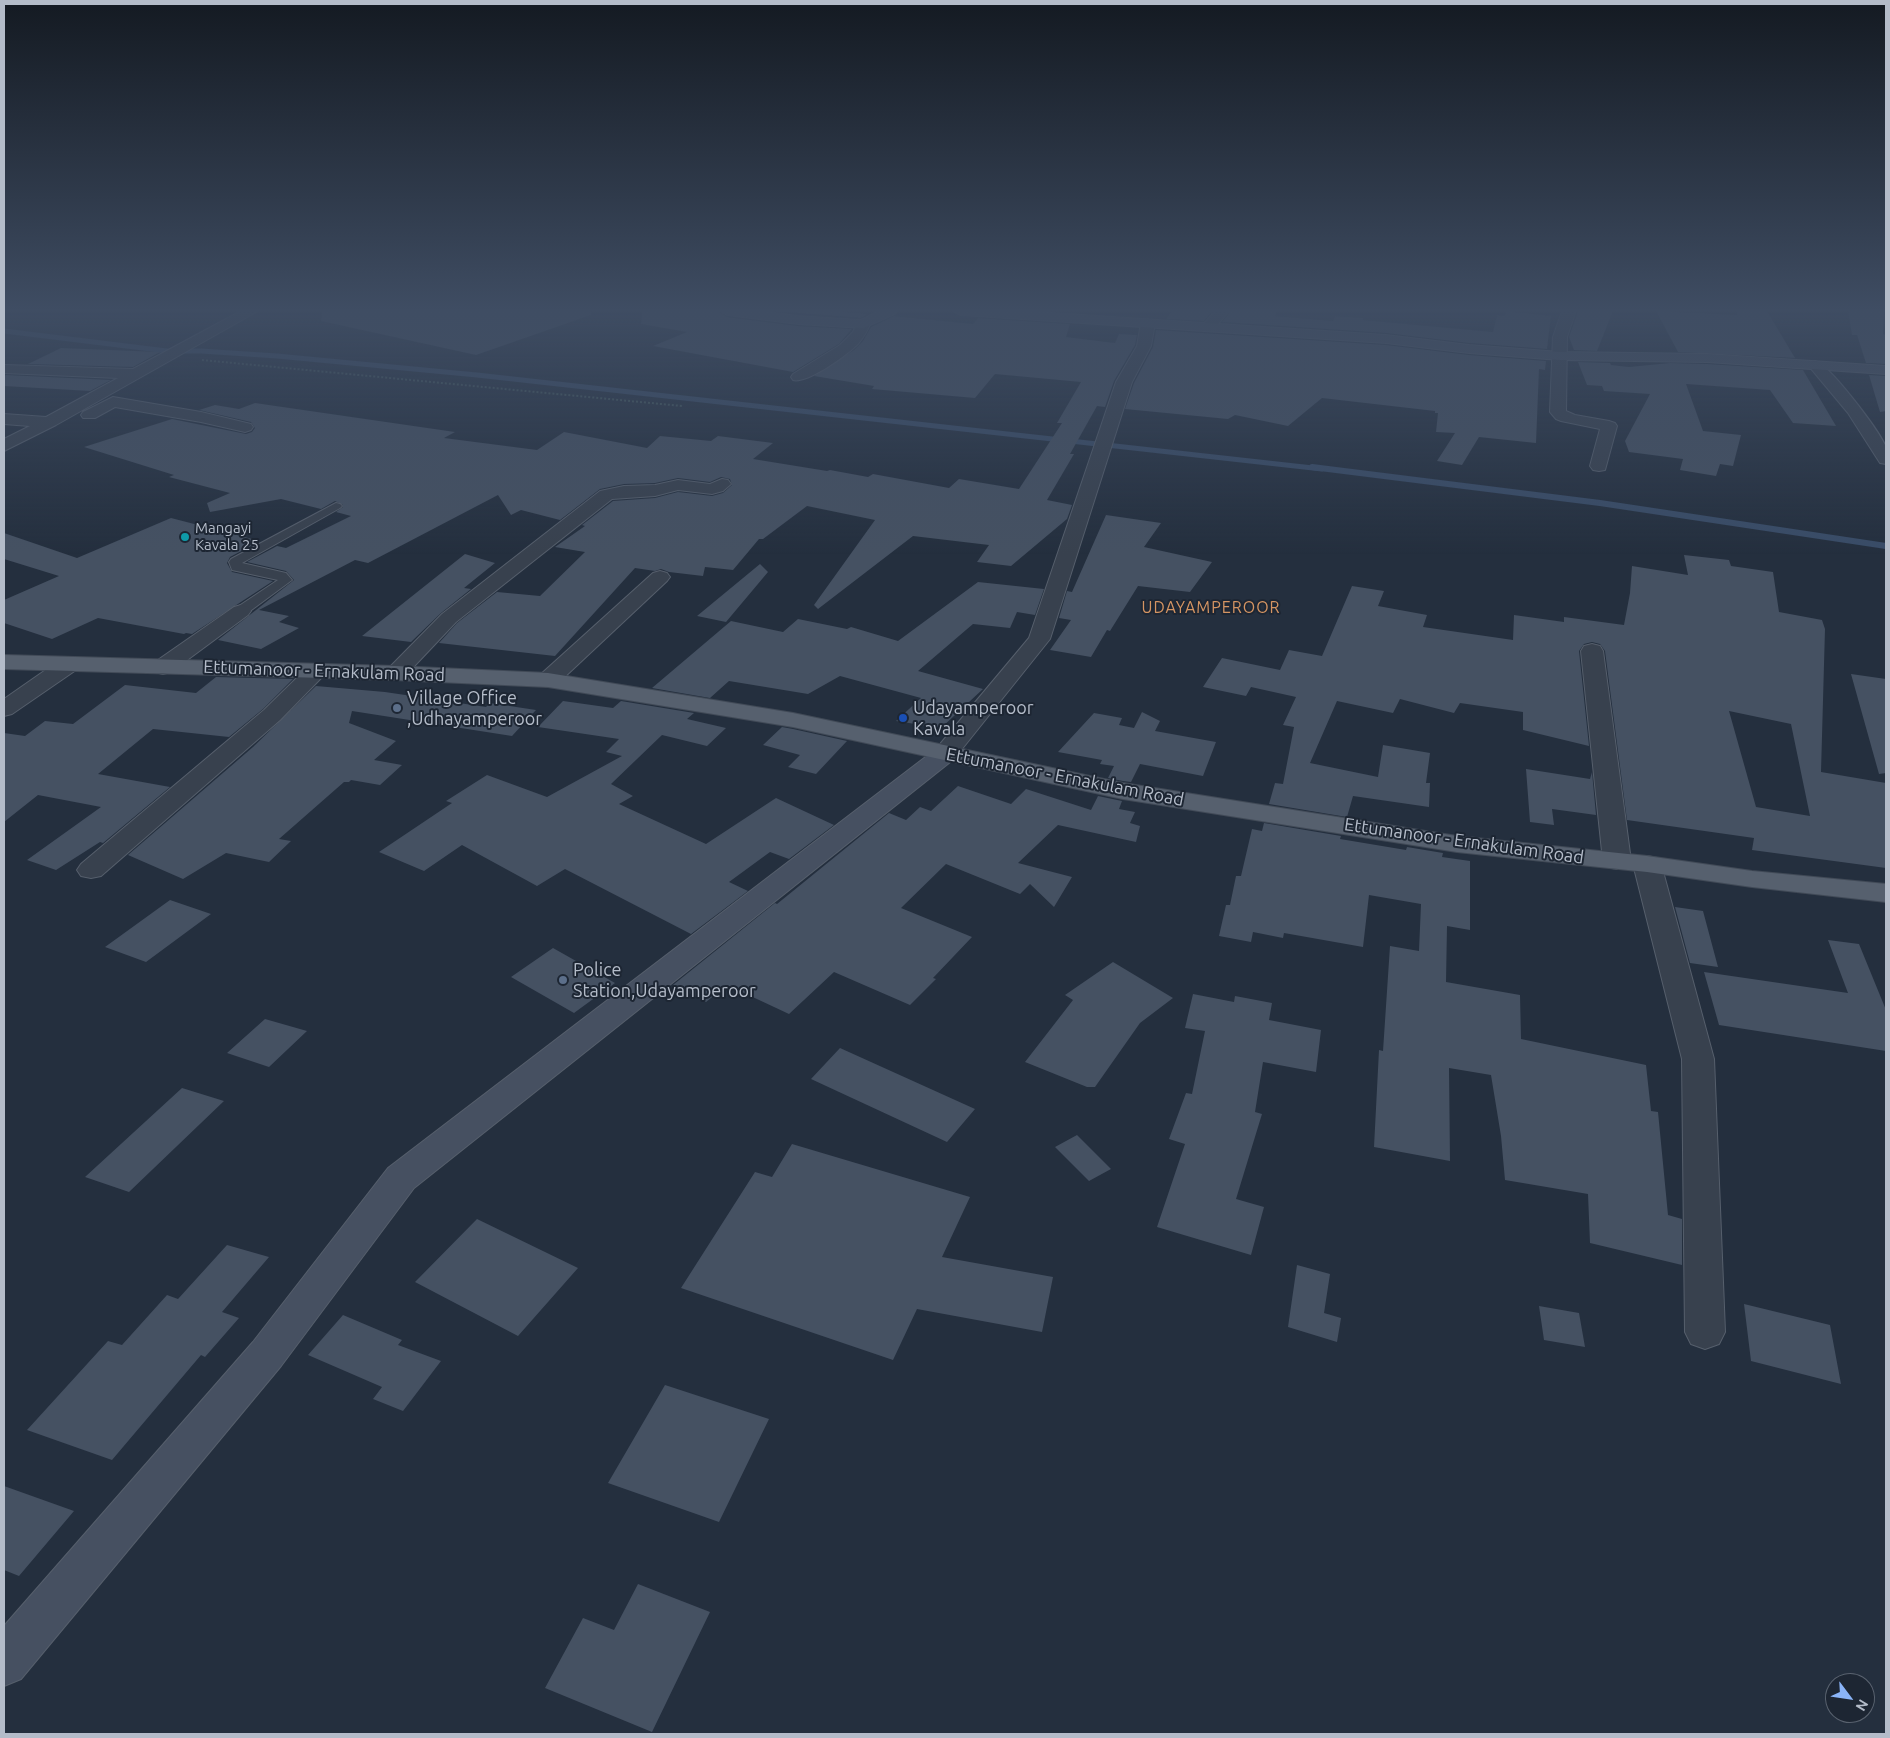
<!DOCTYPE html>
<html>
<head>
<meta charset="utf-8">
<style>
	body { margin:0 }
	#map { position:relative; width:1890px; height:1738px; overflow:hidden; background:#242f3e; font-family:Ubuntu,sans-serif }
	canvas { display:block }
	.frame { position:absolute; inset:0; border:5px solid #b4bcc9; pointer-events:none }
	.north { position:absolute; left:1825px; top:1673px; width:50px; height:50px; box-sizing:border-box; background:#1d2633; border:1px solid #59626f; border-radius:50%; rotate:121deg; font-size:14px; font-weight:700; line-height:20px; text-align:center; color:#b4bcc9 }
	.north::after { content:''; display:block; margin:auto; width:18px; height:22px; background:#8ab4f8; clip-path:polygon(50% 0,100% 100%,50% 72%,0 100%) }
</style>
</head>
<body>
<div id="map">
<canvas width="1890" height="1738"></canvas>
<div class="frame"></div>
<div class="north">N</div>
</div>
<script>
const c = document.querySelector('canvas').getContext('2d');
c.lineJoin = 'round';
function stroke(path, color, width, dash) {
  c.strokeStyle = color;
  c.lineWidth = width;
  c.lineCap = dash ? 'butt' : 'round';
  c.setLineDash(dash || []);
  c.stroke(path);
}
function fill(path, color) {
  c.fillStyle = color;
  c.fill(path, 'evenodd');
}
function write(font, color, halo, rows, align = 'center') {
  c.font = font + ' Ubuntu,sans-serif';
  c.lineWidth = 4;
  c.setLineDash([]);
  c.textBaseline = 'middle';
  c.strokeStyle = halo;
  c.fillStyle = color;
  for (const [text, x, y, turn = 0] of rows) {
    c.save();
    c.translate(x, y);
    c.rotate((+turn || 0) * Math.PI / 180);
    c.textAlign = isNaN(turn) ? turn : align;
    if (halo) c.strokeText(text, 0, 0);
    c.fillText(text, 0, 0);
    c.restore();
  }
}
stroke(new Path2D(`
	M4,331l163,20h34l76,5 200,19 845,94`), '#394c67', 5);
stroke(new Path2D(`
	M1312,467l288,36 286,43`), '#394c67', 6);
fill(new Path2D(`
	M322,311h269v4l-115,40 -155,-34z
	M642,311h76l9,6 71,9 54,3 -13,15 -46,28 -140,-26 34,-14 -46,-8z
	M775,311h58l35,3 -7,4z
	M1172,311h40l-8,10 -38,-2z
	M1231,311h46l-2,5 58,5 2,-5 28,2v2l130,12 4,-17 8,1 1,-5 45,5 -4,33 -78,-6 -83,-10 -164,-11z
	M1578,311h35l-16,40 -23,-1 -5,-13z
	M1656,311l81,4v-4h30l28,47 -117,-6z
	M1848,311h36l-1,23 3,1v29l-20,-1 -9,-28h-5z
	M894,316l79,8 5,-6 92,6 -4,13 49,6 4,-9 18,1 -2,10 -21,36 -9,26 -8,-1 -27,48h4l-27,46 25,5 -5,14 -56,47 -34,-4 12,-17 -76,-9 -95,73 -4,-4 61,-85 -68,-14 -44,33h-4l-26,31 -28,-3 -2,9 -34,-4 -8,-3 -6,2 -20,-3 -80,88 -116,-13 18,-20 40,-31 43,4 45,-44 -30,-5 30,-21 -3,-1 31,-24 42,-3 23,-6 34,4 11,-3 9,-8 -2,-6 -9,-2 -11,5 -32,-4 -23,5 -31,1 -24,5 -40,31 -39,-10 -10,5 -13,-20 -130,68 -13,-3 -96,50 30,6 -10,6 20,6 -38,21 -43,-9 76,-60 -8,-9 -39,-9 30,-16 9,2 65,-32 -15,-4 7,-5v-2l-8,-4 -14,8 -40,-10 -71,13 -3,-9 23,-10 -61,-16 5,-2 -90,-28 88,-28 74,15 6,-2 3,-4 -4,-6 -52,-12 16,-5 24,4 16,-6 200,29 -11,6 93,12 27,-18 83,16 13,-12 51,5 7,-5 55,7 -20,16 74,12 3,-1 38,7 5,-3 76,14 10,-9 60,10 43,-66h-5l24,-41 -86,-8 -20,24 -103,-9 2,-3 -60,-10 40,-26 9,-9 8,-14z
	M1156,330l230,15 83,10 77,6 -1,9 -6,-1 -3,74 -57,-6 -17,28 -25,-4 18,-28 -19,-1 2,-19h-3v-2l-113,-13 -34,28 -53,-11 -7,4 -103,-10 9,-26 19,-36z
	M61,348l99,4 -27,15 -105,-3z
	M1578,362l32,1 1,2 18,2 41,-4 37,1 96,6 33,56 -43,-3 -23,-33 -84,-6 17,47 38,4 -8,31 -13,-2 -4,12 -36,-6 3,-11 -54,-7 -4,-11 25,-47 -46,-3 -2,-5 -15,-1z
	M6,375l105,5 -21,11 -86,-5v-10z
	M1869,375l17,1v35l-6,1z
	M1106,515l55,8 -17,24 68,15 -22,30 -52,-6 -28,45 -3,-1 -16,27 -41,-7 21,-30 -12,-2 8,-27 5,1z
	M171,518l89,23 -30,16 -3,6 5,9 41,9 -81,53 -6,-1 -2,1 -86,-16 -46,21 -48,-16v-23l55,-24 -55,-17v-26l73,25z
	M465,554l30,9 -31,25 7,1 -30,24 -30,29 -49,-6z
	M1684,555l45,5 2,6 42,6 6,40 43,8 3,9 -4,143 65,11v85l-134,-18 2,-12 -127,-18 -22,-169 -5,-7 -8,-2 -8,2 -5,7 10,95 -66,-16v-18l-63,-9 -6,10 -54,-14 -7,14 -56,-12 -27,62 68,14 5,-32 47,8 -4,30h4l-1,24 -76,-11 -6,21 -78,-13 6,-21 8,1 11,-57 -11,-2 13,-28 -45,-10 -5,9 -43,-9 19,-29 58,12 9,-20 33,6 30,-70 32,5 -6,15 49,9 -4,12 90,13 1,-25 50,7v-5l60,8 6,-32 2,-27 56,9zM1729,711l62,13 19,92 -54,-9z
	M760,564l8,8 -42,50 -29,-6z
	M978,582l66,7 -9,26 -18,-3 -7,16 -37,-4 -55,47 65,18 -42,39 -45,-7 25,-23 -81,-22 -32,18 -79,-13 -19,17 -58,-10 79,-67 52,11 15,-13 49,10 4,-2 47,14z
	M1851,674l35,5v94l-7,1z
	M216,677l77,2 -30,30 -34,28 -76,-8 -55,45 72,13 -67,56 -3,-1 -44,28 -29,-10 74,-53 -63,-12 -34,27v-89l21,3 20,-15 28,3 52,-39 71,8z
	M316,686l69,6 101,15 4,-4 46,7 -24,26 -160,-25 -3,12 47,18 -22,19 28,5 -22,20 -29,-5 -2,2h-5l-65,57 12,2 -22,21 -43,-9 -43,26 -55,-24 125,-108z
	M563,701l50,7 8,-7 73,12 -7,6 39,9 -19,18 -45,-11 -51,49 22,12 -14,8 87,40 70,-46 58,27 -45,34 -19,-7 -41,30 19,9 -57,43 -126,-65 -28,17 -75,-41 -38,26 -45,-19 73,-49 -6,-2 41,-26 60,22 75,-41 -16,-4 13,-13 -81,-12z
	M1142,712l18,9 -5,10 61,11 -13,34 -63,-12 -9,18 -8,-1 -15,-3 6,-12 -14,-2 2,-4 -44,-8 36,-39 28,5 -3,7 15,3z
	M782,727l11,2 54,12 -31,33 -28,-7 12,-12 -37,-10z
	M1526,769l64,10 2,-7 4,43 -44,-6 2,16 -24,-3z
	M958,786l53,18 15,-15 65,21 7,-14 24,5 -3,8 16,3 -5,11 10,3 -4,16 -78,-17 -40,38 54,14 -18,30 -24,-23 -10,10 -74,-30 -45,44 71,29 -39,41 3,1 -26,26 -76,-33 -45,42 -62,-29 -21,17 -33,-17 102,-82 2,1 112,-91 17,7 14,-13 11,4z
	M1264,823l77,13 -1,3 66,11 1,-3 36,6 -1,4 28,4v69l-23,-4 -1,56 74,13 1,44 125,26 5,46 7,1 10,103 14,4v46l-92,-22 -2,-49 -83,-14 -4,-44 -10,-61 -42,-7 1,93 -76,-14 5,-97 4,1 7,-105 29,5 2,-47 -52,-9 -6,52 -79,-14 -1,5 -30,-6 -2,10 -32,-6 7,-31h4l6,-29h5l11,-47 10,2z
	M170,900l41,14 -65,48 -41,-15z
	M1675,907l28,4 15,56 -28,-4z
	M1828,940l31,4 27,66v41l-167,-26 -15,-53 144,21z
	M553,948l62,35 -41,30 -63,-36z
	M1113,962l60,36 -33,25 -45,64h-8l-62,-25 48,-62 -8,-5z
	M1193,994l41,8 1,-6 37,7 -3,17 52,10 -5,42 -53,-10 -8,50 7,2 -26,85 28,8 -13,48 -94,-28 28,-83 -16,-5 17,-46 6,1 13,-63 -20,-3z
	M265,1019l42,12 -38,36 -42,-14z
	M840,1048l135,61 -28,33 -136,-63z
	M182,1088l42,13 -95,91 -44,-15z
	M1077,1135l34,34 -22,12 -34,-34z
	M792,1144l178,53 -28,60 111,20 -11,55 -125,-23 -24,51 -212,-72 74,-116 17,5z
	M477,1219l101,49 -60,68 -103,-54z
	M227,1245l42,12 -47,55 17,6 -34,39 -4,-2 -89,105 -85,-30 81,-89 14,4 45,-50 11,4z
	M1297,1265l33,9 -6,39 17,5 -4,24 -49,-15z
	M1744,1304l86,21 11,59 -90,-23z
	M1539,1306l40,7 6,34 -41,-7z
	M343,1315l59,25 -4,5 43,16 -38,50 -30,-12 9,-12 -74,-32z
	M665,1385l104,34 -50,103 -111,-39z
	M4,1486l70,25 -55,65 -15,-6z
	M638,1584l72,28 -58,120 -107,-44 38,-70 31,12z`), '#455162');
const lane = new Path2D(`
	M336,503l4,1 2,2 -2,2 -98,55 44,10 6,7 -46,34h-10l-2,-3 2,-3 42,-28 -46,-10 -3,-8 2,-3z`);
const street = new Path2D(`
	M241,311h17l-202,114 -52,26v-12l26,-13 -26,-2v-10l42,3 72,-39 -114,-5v-8l129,4z
	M1215,311h14l-16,19h-10l-2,-3z
	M1562,311h14l-9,26 -1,74 9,4 34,6 6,2 2,3 -12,44 -6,1 -6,-1 -3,-4 10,-37 -39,-8 -5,-2 -6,-7 3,-75z
	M1148,319l7,4 -4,23 -19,36 -82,257 -96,120 -9,2 -9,-2 -3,-5 3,-5 93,-111 87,-256 21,-36 4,-23z
	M863,320l7,4c-3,8 -7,14 -12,20 -11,11 -51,40 -65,36l-2,-3 2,-3 47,-29 13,-13 5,-11z
	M1815,361c14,3 63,68 70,84 3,5 1,13 1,19l-6,-1 -32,-50 -40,-48 2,-3z
	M113,397l88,15 50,12 2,3 -2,3 -6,2 -44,-10 -86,-15 -20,11h-12l-2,-3 2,-3z
	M722,479l6,1 3,4 -8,7 -11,3 -34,-4 -23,6 -43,3 -156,123 -53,56 -8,2 -8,-2 -3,-5 58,-59 158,-123 24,-5 31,-1 23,-5 32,4z
	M660,571l7,2 3,4 -3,4 -111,104 -8,2 -8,-2 -3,-5 3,-5 113,-102z
	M241,605l7,2 3,4 -3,4 -77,57 -8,2 -8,-2 -3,-5 3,-5 79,-55z
	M1592,644l8,2 3,5 28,210 -4,6 -10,2 -10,-2 -4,-6 -22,-210 3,-5z
	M68,658l8,2 3,5 -3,5 -64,44 -8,2v-17l56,-39z
	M317,664l8,2 3,5 -48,49 -179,156 -10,2 -10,-2 -4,-6 4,-6 183,-154 45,-44z
	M1647,856l10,2 4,6 53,195 11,273 -6,12 -14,5 -14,-5 -6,-12 -3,-273 -49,-195 4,-6z`);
const secondary = new Path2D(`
	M720,311h39l39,5 63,4 18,-9h18l-2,3 -32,14 -65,-4 -71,-9z
	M953,311h69l364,24 83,10 91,7 147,2 179,12v8l-179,-12 -147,-2 -91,-7 -83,-10 -426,-28z
	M945,747l9,2 3,5 -3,5 -540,429 -133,178 -260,313 -17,7v-60l249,-284 135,-174 548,-419z`);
const primary = new Path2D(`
	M4,655l391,11 153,7 245,40 330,70 334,53 190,20 105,15 134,13v18l-134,-15 -105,-15 -190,-20 -334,-53 -330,-72 -245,-40 -153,-7 -391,-11z`);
stroke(lane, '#565f6c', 2);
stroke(street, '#565f6c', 2);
stroke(secondary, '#565f6c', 2);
stroke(primary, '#414a57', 2);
stroke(new Path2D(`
	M202,360l480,46`), '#44595c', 2, [2, 2]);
fill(lane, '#38414e');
fill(street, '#38414e');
fill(secondary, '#465061');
fill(primary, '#56606e');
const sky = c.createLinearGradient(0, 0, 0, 554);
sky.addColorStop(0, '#141a22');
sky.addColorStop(0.56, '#3f4d63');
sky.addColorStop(1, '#3f4d6300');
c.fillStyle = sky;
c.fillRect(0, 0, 1890, 554);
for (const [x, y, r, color] of [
	[185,537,5,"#0f9aa8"],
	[397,708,5,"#5c6f8a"],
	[903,718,5,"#1a4fb4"],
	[563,980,5,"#5c6f8a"]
]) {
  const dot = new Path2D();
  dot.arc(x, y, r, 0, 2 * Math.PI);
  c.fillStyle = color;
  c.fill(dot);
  stroke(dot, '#1d2633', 2);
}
write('15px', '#b4bcc9', '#1d2633', [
	["Mangayi",195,528],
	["Kavala 25",195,545]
], 'left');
c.letterSpacing = '1px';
write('16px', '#d59563', '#1d2633', [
	["UDAYAMPEROOR",1211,608]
]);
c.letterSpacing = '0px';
write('18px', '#b4bcc9', '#1d2633', [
	["Ettumanoor - Ernakulam Road",324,671,2],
	["Ettumanoor - Ernakulam Road",1065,777,11],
	["Ettumanoor - Ernakulam Road",1464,841,8]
]);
write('18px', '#b4bcc9', '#1d2633', [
	["Village Office",407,698],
	[",Udhayamperoor",407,719],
	["Udayamperoor",913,708],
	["Kavala",913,729],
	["Police",573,970],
	["Station,Udayamperoor",573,991]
], 'left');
</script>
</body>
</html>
